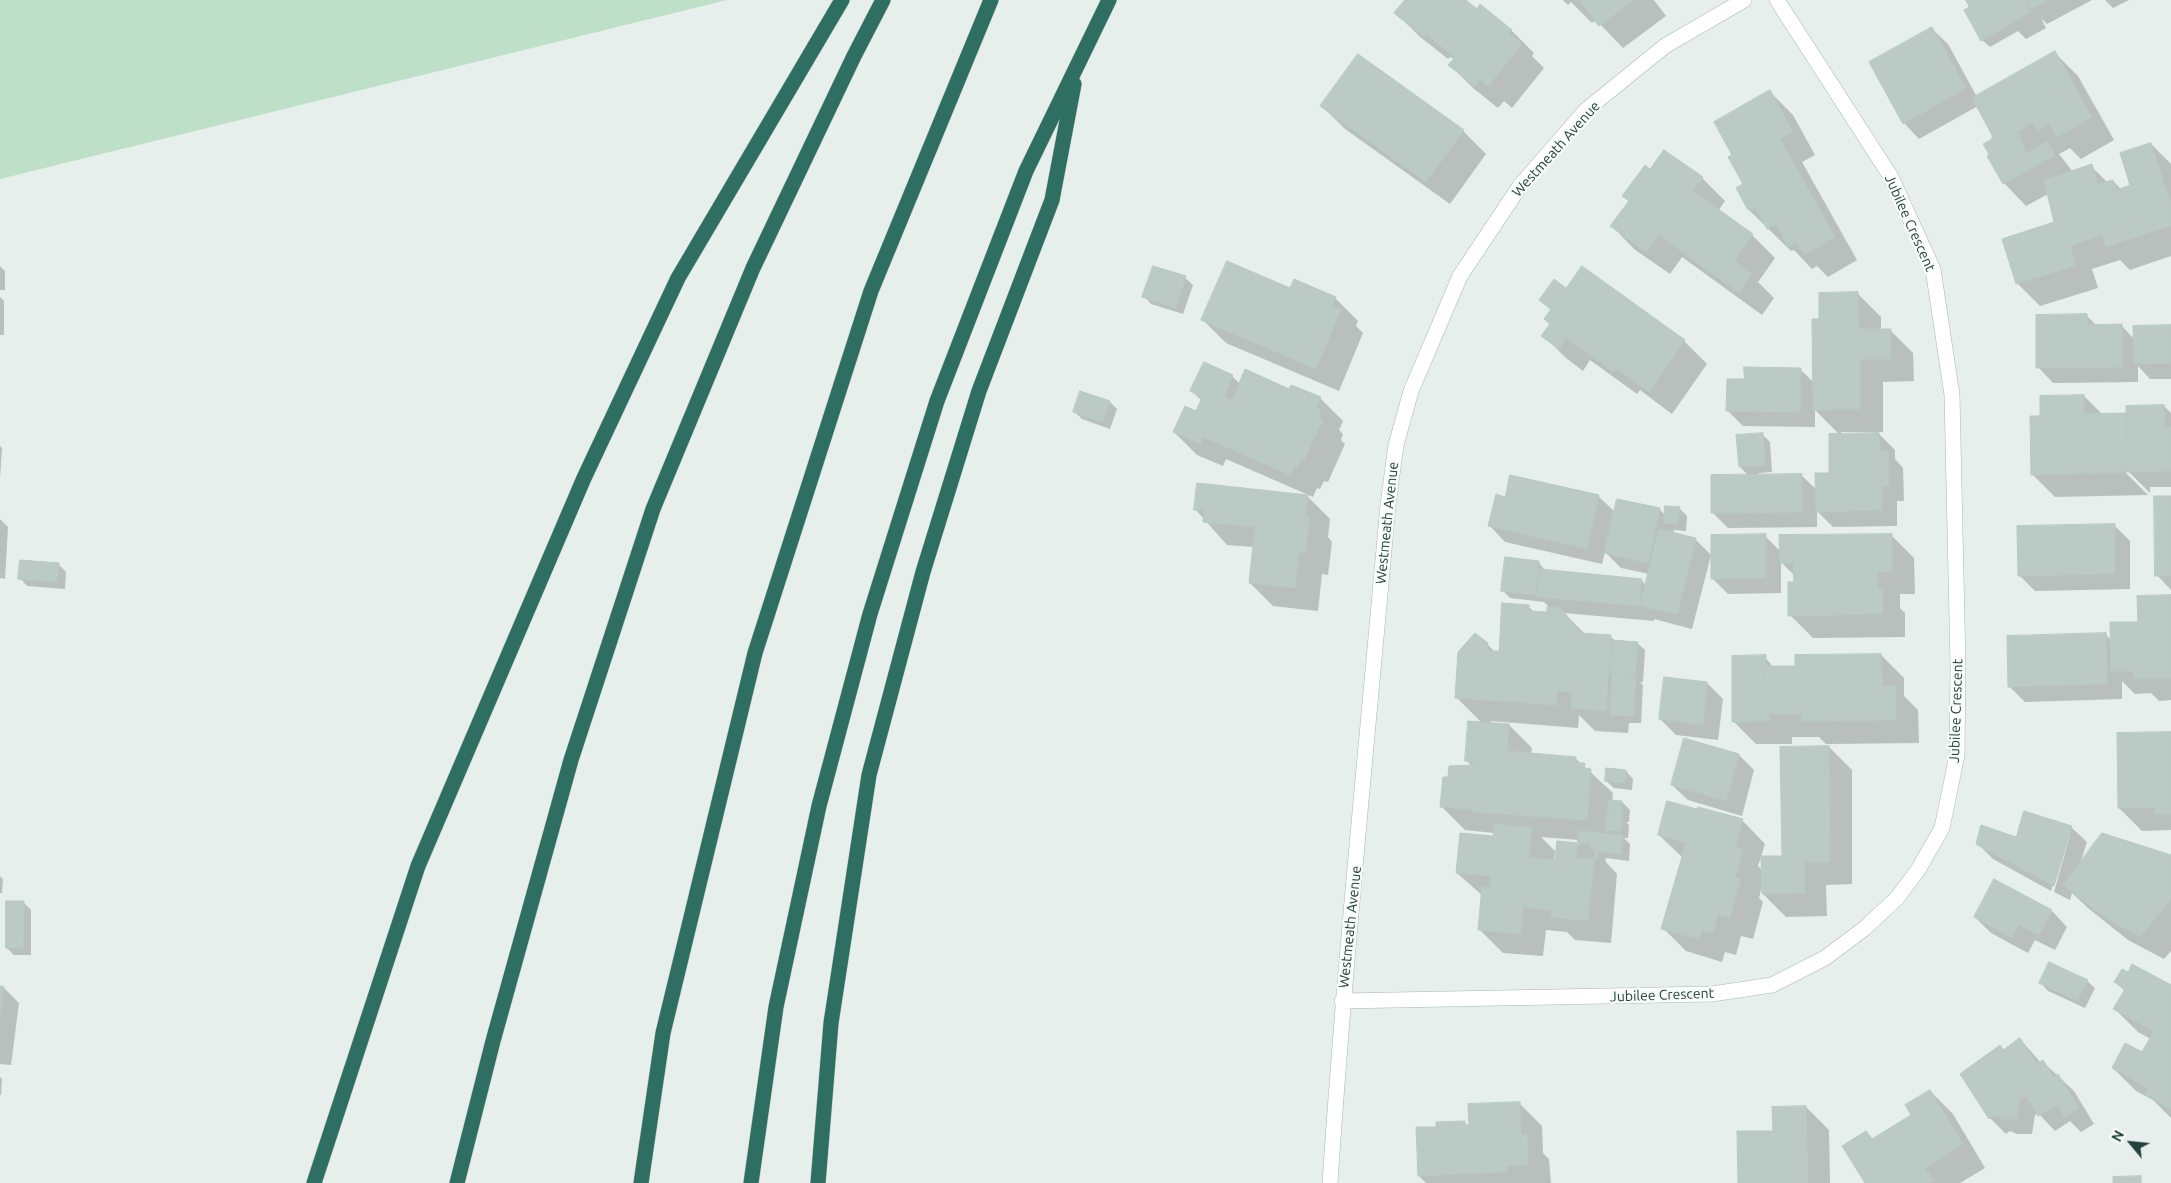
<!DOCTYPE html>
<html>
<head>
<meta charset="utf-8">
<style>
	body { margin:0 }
	#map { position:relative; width:2171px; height:1183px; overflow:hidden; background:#e6efeb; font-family:Ubuntu,sans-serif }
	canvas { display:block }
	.north { position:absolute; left:2106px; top:1118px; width:50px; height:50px; -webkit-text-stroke:4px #f7fbf9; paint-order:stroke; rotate:298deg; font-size:14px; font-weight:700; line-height:20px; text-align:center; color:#24423a }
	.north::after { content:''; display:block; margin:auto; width:18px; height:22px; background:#24423a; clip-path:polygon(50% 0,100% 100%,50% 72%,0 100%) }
</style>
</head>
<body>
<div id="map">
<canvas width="2171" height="1183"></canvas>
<div class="north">N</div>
</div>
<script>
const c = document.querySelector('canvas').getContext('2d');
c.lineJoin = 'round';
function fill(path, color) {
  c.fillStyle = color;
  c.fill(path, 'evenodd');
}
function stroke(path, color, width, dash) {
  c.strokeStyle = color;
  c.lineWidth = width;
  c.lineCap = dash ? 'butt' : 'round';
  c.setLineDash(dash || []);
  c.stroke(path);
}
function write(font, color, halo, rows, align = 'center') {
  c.font = font + ' Ubuntu,sans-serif';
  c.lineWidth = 4.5;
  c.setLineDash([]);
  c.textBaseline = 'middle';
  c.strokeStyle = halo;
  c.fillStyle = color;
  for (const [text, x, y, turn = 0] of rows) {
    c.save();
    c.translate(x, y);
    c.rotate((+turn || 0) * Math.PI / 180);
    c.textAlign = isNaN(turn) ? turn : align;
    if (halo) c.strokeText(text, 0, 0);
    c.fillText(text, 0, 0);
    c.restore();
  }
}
fill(new Path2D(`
	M0,0h727l-727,179z`), '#bfe0c8');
fill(new Path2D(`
	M1406,0h58l13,11 34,19 23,23 -2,3 12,12 -32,40 -8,-7 -6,7 -25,-20 -23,-23 4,-5 -3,-3 -3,2 -29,-23 -23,-23z
	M1563,0h91l12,16 -43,32 -27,-28 -4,3 -21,-21 -3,3z
	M1967,0h125l-45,24 -6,-6 5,10 -20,11 -8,-8 -28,16 -8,-7z
	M2105,0h24l-16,8z
	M1932,29l16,15 29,53 78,-44 23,23 36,64 -33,19 -11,-11 -11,6 14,18 18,-6 17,17 5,-2 8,8 10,-3 20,-42 20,20v92l-41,14 -10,-10 -28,9 6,19 -58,18 -23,-23 38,-60 -7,-29 -22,12 -22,-23 -12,-46 2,-1 -16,-30 -59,33 -15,-16z
	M1770,92l23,23 22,40 -13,7 55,98 -29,17 -11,-11 -5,3 -18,-19 -3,1 -42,-41 -12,-21 8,-5 -11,-29z
	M1322,106l141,25 23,23 -36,50 -105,-75z
	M1650,171l52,7 23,23 -7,10 34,24 23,23 -17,24 16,16 -12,17 -80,-58 -12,17 -36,-25 -22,-23 17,-24 -5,-6z
	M0,266l5,5v19h-5z
	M1582,268l102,73 23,23 -35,50 -32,-24 -3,4 -47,-34 -7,11 -17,-13 -23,-23 8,-11 1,-13 -12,-11 27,-10z
	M1185,278l8,7 -10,29 -32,-10 -7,-8z
	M1290,290l45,8 23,23 -2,5 7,7 -24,58 -113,-48 -23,-23z
	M1858,294l23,23v13h9l23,23 1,28 -31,1v50h-42v3l38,-1 16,16v9l8,9 1,33h-7v25l-64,1 -16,-16v16l-89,1 -15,-15 36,-37 -9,-9 22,-33 8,8 2,30 -14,1v3l43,-1 16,15 14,-16 9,-39 -25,-25v17l-72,-1 -16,-16 18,-29 55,-12 14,14 7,-63z
	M0,297l4,4v34h-4z
	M2087,316l10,10h25l12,13 37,-13v53h-21l-12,-13v16l-85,1 -15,-16z
	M1232,376l8,8 50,7 30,7 23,23 -4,9 4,4 -2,6 4,4 -17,38 -4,-1 -4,8 -3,-1 -4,9 -87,-38 -3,7 -26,-11 -23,-23 23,-20 5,-11 -10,-10z
	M2084,396l19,19 24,-1 37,-8 7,7v74h-21v6l-26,-26 -2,2 26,26 -93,2 -23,-23 9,-57z
	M1110,402l7,7 -7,20 -28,-10 -8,-8z
	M0,446l2,2 -2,31z
	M1307,496l23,23 -2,18 4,5 -4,33 -6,-1 -4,37 -45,-5 -23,-23 4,-36 -27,-2 -32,-36z
	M1598,496l17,16 44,-3 7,7 13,-8 8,8 -1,15 -12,-1 -1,4 22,5 16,16 -19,74 -38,-10v2l-90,-8 22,22 25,2 4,4 22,2 8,7 -2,32h-3l3,3 -2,38h-12l-1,10 -33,-2 -16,-16 -1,13 -87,-7v3l18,1 23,23 -1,6 44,4 38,35 -1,9h10l8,8 -1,12h-3l3,3 -1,13h-4l6,6 -1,17 -23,-3 -1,3 12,13 -6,69 -36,-3 -8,-8 -21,-2 -3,26 -40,-3 -23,-23 3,-34 -26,-23 37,-35v-5l-29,-3 -23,-23 8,-29 23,-11 -6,-6 15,-38 -26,-26 31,-53 8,8h5l28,-46 7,7 13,1 3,-5 -7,-7 -34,-4 -8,-8 36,-28 8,9 95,9 5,5 3,-11 -28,-6 -16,-16 -3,12 -97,-22 -15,-16 16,-28zM1541,837l38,3v4l-25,17 1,-10z
	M2171,497v93l-14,-15z
	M0,519l8,8 -3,52 -5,-1z
	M2114,525l16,16v48l-95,2 -16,-16z
	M1891,535l23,23 1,36h-15v14l5,5v24l-92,1 -23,-23 5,-39 -14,-14v31l-53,1 -16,-16 53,-42 16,16z
	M58,564l8,8 -1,17 -38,-3 -7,-8z
	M2171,597v103l-12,1 -8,-8 -16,1 -13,-13v18l-97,3 -15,-15 95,-53 6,6 28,-17z
	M1881,655l23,23v18l14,14 1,33 -93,1 -7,-7h-27v7h-36l-23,-23 32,-64 8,10h24z
	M1665,678l42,5 16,16 -5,41 -42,-5 -16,-16z
	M2171,733v97l-29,1 -23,-23z
	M1829,747l23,23v114l-26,1 1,31 -41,1 -23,-23 -1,-8 -3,12 4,4 -10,37 -12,-3 -5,19 -11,-3 -3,10 -36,-11 -23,-23 20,-70 -24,-23 83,-15 23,24 -7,22 4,4 21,-13z
	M1739,755l15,15 -12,46 -54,-16 -16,-15z
	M1626,771l7,8 -1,11 -18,-2 -8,-7z
	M2071,827l16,15 -7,22 91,-8v95l-7,8 -36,-19 -40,-32 -16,-15 -2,7 -16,-8 16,-57h-2l-17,56 -58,-32 -16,-16 39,-5z
	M0,876l3,3 -1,14h-2z
	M1995,881l57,30 15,16 -12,23 -20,-10 -7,13 -37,-20 -16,-16z
	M23,902l8,8v45h-17l-7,-7z
	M2087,981l8,7 -10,20 -37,-17 -7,-8z
	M2115,982l56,4v132l-18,-18 -17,-9 -23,-23 29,-14 9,-15 -13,-7 -23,-23 10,-18z
	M0,987l4,1 15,15 -8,62 -11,-1z
	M2020,1039l21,24 2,-1 31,29 20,33 -13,8 -11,-11 -15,10 -17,-18 -3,2 -3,19h-15l-7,-3 -4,3 -16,-16 -28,-43z
	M0,1077l2,2 -1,16h-1z
	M1930,1091l23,23 32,54 -25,15h-94v-50l7,7 40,-25z
	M1519,1103l23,23 1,27 6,6 2,24h-125l-7,-7 18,-48 27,-6 4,4z
	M1806,1107l23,23 1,53h-91l35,-51z`), '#0003');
const building = new Path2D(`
	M1405,0h61l11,9 3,-5 32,26 -3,3 13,11 -34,42 -8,-7 -5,7 -27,-21 7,-8 -28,-22 -3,2 -30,-24z
	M1580,0h54l-35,26z
	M1966,0h30l14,24 -29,17 -17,-31 5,-3z
	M1996,0h28l7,12 -21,12z
	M2026,0h22l-17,9z
	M1932,27l34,61 -63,36 -34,-62z
	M2055,51l37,66 -35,20 -8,-13 -12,7 -5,-8 -14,8 8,22 21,-12 8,14 -52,29 -16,-28 2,-2 -6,-10 9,-5v-4l-20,-37z
	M1358,54l106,76 -38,52 -106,-76z
	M1770,90l23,42 -13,7 55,98 -31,18 -8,-13 -8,5 -12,-23 -9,5 -12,-22 -7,3 -12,-22 7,-4 -15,-27 4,-2 -18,-33z
	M2151,143l20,61v22l-65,21 -4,-12 -32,11 6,19 -60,19 -14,-45 52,-17 -10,-42 48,-16 6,20 15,-4 4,10 13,-5 -10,-32z
	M1664,150l39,27 -10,14 60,43 -19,27 18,13 -13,19 -80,-58 -13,17 -36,-26 19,-25 -7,-5 23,-31 5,4z
	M1227,261l63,27 4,-9 42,18 -4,9 9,3 -25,60 -115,-49z
	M1153,266l33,10 -10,32 -34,-11z
	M1582,266l103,74 -36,52 -33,-24 -2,4 -48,-34 -7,11 -18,-13 9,-12 -6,-5 7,-10 -12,-9 15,-21 12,9z
	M1858,292l1,37h32v30h-31v50l-47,1 -1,-91h7v-26z
	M2087,314v11l35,-1 1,43 -87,1v-53z
	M2171,325v38l-37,1 -1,-38z
	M1204,362l29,13 -9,21 8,4 13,-31 44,20 2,-4 30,12 -5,11 5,2 -3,8 5,2 -19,40 -3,-1 -4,8 -3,-1 -4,9 -87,-38 -3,7 -27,-12 12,-26 11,5 6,-14 -12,-6z
	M1744,367l57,1 -1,44 -74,-1 1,-32h17z
	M1080,391l30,10 -7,21 -30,-10z
	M2084,395v19l42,-1 1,59 -96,3 -1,-59h10v-20z
	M2164,405l1,22h6v44l-44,1 -1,-66z
	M1763,433l2,32 -26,2 -3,-32z
	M1879,433l1,18h8l1,35h-7v24l-66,2 -1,-39h14v-39z
	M1802,474v38l-91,1v-38z
	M1510,475l89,20 -12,54 -99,-23 8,-32 9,3z
	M1197,483l111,12 -3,22 5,1 -5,35 -6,-1 -4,36 -46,-5 6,-56 -52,-5 1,-12h-10z
	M2154,496h17v79l-16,1z
	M1617,499l43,9 -12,55 -44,-10z
	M1665,506l15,1 -2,17 -14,-1z
	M2115,524v50l-97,2 -1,-50z
	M1659,529l37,9 -19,76 -37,-8z
	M1766,534v44l-55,1v-44z
	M1892,534v37l-15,1 1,16 5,1v25l-95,2v-34h6l-1,-19h-13l-1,-28z
	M1505,557l34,4 -4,34 -34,-4z
	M20,560l39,3 -2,19 -39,-3z
	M1540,569l102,10 -3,27 -102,-9z
	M2171,595v83h-37v-7h-23l-1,-49h28l-1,-26z
	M1502,603l27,2v6l18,1v-5l14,1 19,25 31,2 -5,76 -35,-3 1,-16 -15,-1 -1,14 -101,-7 3,-46 17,-19 13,10 -1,8h12z
	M2106,633l1,51 -99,3 -1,-51z
	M1612,640l26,2 -3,33 -25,-1z
	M1881,654l1,32h14v34l-94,1v-7h-33l1,7 -38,1v-40l32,-1v-15h31v-11z
	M1766,655l-2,26 -32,1v-26z
	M1612,675l24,1 -2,40 -24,-1z
	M1664,677l43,5 -4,43 -44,-6z
	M1468,721l41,3 -2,27 69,6 -1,6h10l-1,5 7,1 -4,51 -115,-8 -1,-3 -31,-2 3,-30h5l1,-11 25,-1v-3l-9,-1z
	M2171,732v82h-17l1,-7 -37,1 -1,-75z
	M1684,738l55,16 -13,47 -55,-16z
	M1829,746l1,116h-26l1,31 -43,1 -1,-38h21l-2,-109z
	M1606,768l20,2 -1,13 -20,-2z
	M1609,800l13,1v14l-14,-1z
	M1667,801l30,8 1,-2 45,12 -8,28 8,3 -8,27 6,1 -11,39 -12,-3 -5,19 -11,-3 -3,9 -38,-10 25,-86 -28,-8z
	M2024,811l48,15 -18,60 -78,-42 5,-19 35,12z
	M1607,815l15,1 -2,15 -14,-1z
	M1494,824l38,3 -3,31 26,2 2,-19 33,3 -1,5h6l-7,72 -37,-4v-7l-28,-3 -2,27 -43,-4 4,-44 8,1 1,-11 -35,-3 4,-40 33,3z
	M1579,831l44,4 -2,19 -23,-3 -1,8 -21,-1z
	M2102,833l69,22v44l-31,38 -36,-20 -41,-32z
	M1994,879l58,31 -13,25 -20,-10 -7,13 -38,-21z
	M6,901h18l-1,47h-17z
	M2049,962l39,18 -11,21 -38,-18z
	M2132,964l39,21v124l-26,-15 3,-6 -36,-20 13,-25 17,9 12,-21 -41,-22 12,-20 -11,-7 8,-13 6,3z
	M0,986l4,1 -4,33z
	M2020,1038l17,26 6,-4 11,17 4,-3 21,34 -14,9 -8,-12 -19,11 -12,-20 -6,4 -3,19h-17l1,-2 -7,-1 -5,3 -29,-45 40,-29 3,5z
	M1930,1090l33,54 -38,24 9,13 -4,2h-65l-23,-37 24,-15 6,8 39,-24 -6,-10z
	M1520,1102l1,33h6l1,30 -21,1v6l-89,4 -2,-49h20v-5l29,-1v4h4l-1,-21z
	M1806,1106l2,77h-70l-1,-52h36l-1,-24z
	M2141,1176v7h-28v-6z`);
fill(building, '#bbcac4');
stroke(building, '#b8c9c2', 1);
const street = new Path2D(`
	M1342,1001l370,-7 60,-9 53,-27 40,-30 32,-30 21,-28 24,-42 15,-73 1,-90 -6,-270 -19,-126 -42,-92 -114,-177
	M1330,1183c15,-226 38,-452 58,-678l8,-60 15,-54 49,-115 60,-90 66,-76 79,-64 79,-46`);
const highway = new Path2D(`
	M314,1183l104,-317 166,-388 94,-200 164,-278
	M457,1183l36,-142 78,-281 82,-251 100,-241 101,-212 29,-56
	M641,1183l22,-150 92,-380 116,-362 120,-291
	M751,1183l25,-176 43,-201 51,-192 67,-213 89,-230 83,-171
	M818,1183l13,-160 38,-248 54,-203 56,-181 73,-191 22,-116`);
stroke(street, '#a8b8b2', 16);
stroke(highway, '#c2cac8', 16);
stroke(street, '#fff', 15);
stroke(highway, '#2f6f62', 15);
write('14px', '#24423a', '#f7fbf9', [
	["Westmeath Avenue",1556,149,-48],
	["Jubilee Crescent",1910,223,66],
	["Westmeath Avenue",1387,523,-84],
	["Jubilee Crescent",1956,711,-88],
	["Westmeath Avenue",1350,927,-84],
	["Jubilee Crescent",1662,995,-2]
]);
</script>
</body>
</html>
